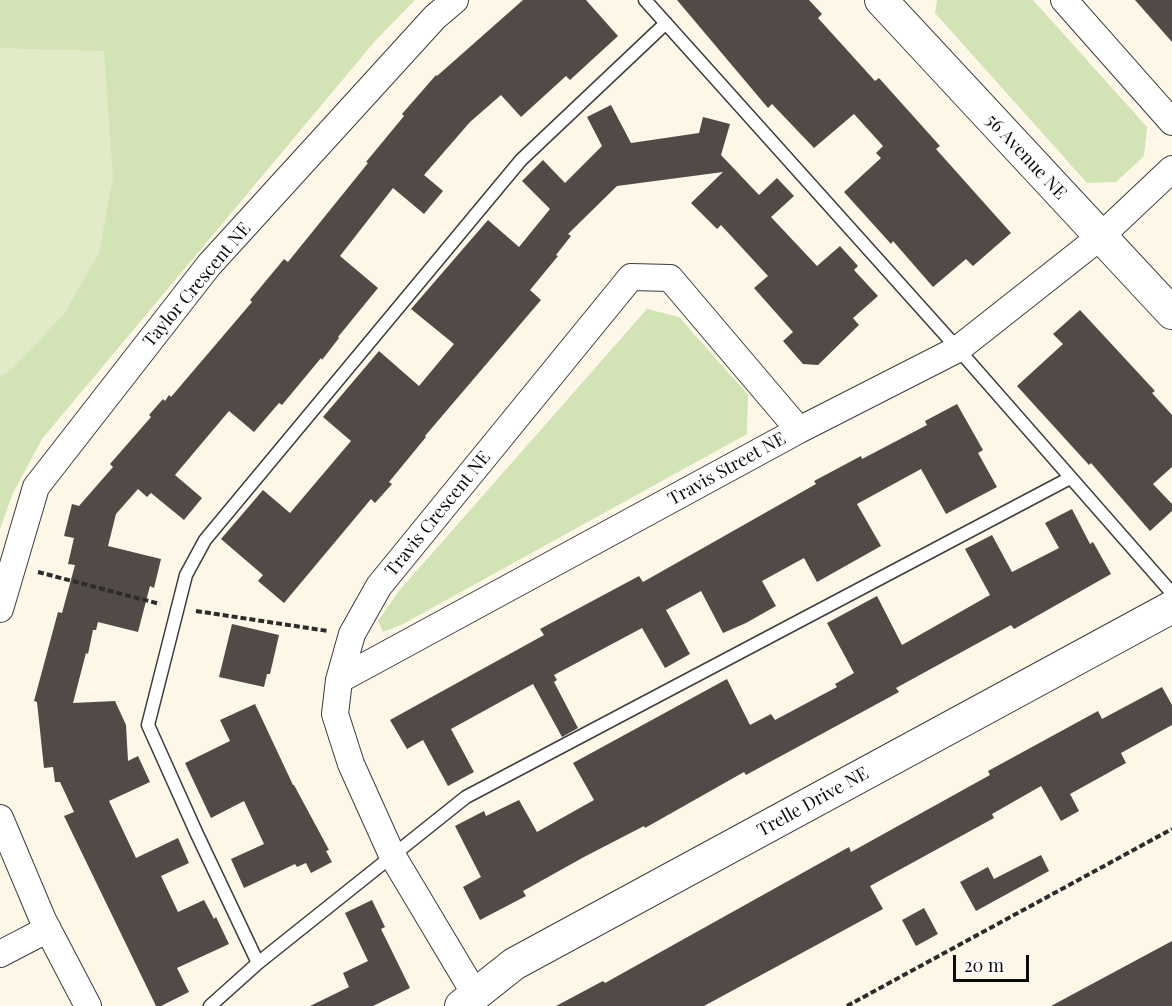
<!DOCTYPE html>
<html>
<head>
<meta charset="utf-8">
<style>
	body { margin:0 }
	#map { position:relative; width:1172px; height:1006px; overflow:hidden; background:#fdf7e8; font-family:"Playfair Display",serif }
	canvas { display:block }
	.scale { position:absolute; left:953px; top:955px; width:76px; height:27px; box-sizing:border-box; border:3px solid #0a0a0a; border-top:0; padding-left:8px; font-size:18px; line-height:21px; white-space:nowrap; color:#0a0a0a; -webkit-text-stroke:4px #fff; paint-order:stroke }
</style>
</head>
<body>
<div id="map">
<canvas width="1172" height="1006"></canvas>
<div class="scale">20 m</div>
</div>
<script>
const c = document.querySelector('canvas').getContext('2d');
c.lineJoin = 'round';
function fill(path, color) {
  c.fillStyle = color;
  c.fill(path, 'evenodd');
}
function stroke(path, color, width, dash) {
  c.strokeStyle = color;
  c.lineWidth = width;
  c.lineCap = dash ? 'butt' : 'round';
  c.setLineDash(dash || []);
  c.stroke(path);
}
function write(font, color, halo, rows, align = 'center') {
  c.font = font + ' "Playfair Display",serif';
  c.lineWidth = 6;
  c.setLineDash([]);
  c.textBaseline = 'middle';
  c.strokeStyle = halo;
  c.fillStyle = color;
  for (const [text, x, y, turn = 0] of rows) {
    c.save();
    c.translate(x, y);
    c.rotate((+turn || 0) * Math.PI / 180);
    c.textAlign = isNaN(turn) ? turn : align;
    if (halo) c.strokeText(text, 0, 0);
    c.fillText(text, 0, 0);
    c.restore();
  }
}
fill(new Path2D(`
	M0,0h415l-39,40 -334,399 -29,54 -13,36z
	M937,0h96l114,127 -3,29 -28,26 -29,1 -152,-170z
	M647,309l32,8 69,78 -1,39 -344,190 -20,8 -5,-11 21,-30z`), '#d2e3b6');
fill(new Path2D(`
	M0,48l104,3 9,127 -14,75 -35,61 -54,57 -10,5z`), '#e2ebc7');
fill(new Path2D(`
	M523,0h63l32,36 -48,44 -4,-4 -45,41 -20,-22 -31,27 -46,53 19,16 -19,23 -31,-26 -53,68 38,32 -40,49 1,1 -17,22 -1,-2 -39,47 -3,-2 -25,29 -25,-21 -54,64 27,23 -18,22 -33,-27 -4,4 -9,-8 -22,25 -8,32 53,13 -7,29 -4,-2 -12,46 -40,-10 -2,8h-3l-5,24 -2,-1 -13,50 42,-2 11,24 2,36 10,-5 12,26 -41,19 27,57 42,-20 11,25 -28,13 17,36 26,-12 10,19 2,-2 13,27 -52,24 12,24 -28,14h-5l-92,-190 10,-4 -14,-30h-5l-2,-15 -9,1 -7,-66 -3,-1 24,-89 4,1 13,-48 -7,-1 6,-26 -10,-2 8,-32 7,2 34,-39 -3,-3 41,-47 -2,-2 14,-16 2,2 4,-6 2,2 81,-95 -2,-2 34,-41 4,3 80,-99 -2,-1 38,-46 -2,-2 34,-39 1,1z
	M677,0h132l13,14 -4,4 57,63 4,-3 61,68 -4,3 75,84 -38,33 -7,-7 -33,28 -40,-46 -2,3 -47,-52 37,-34 -5,-5 7,-7 -29,-32 -40,34 -42,-44 -4,4z
	M1135,0h37v42z
	M611,105l20,38 68,-10 4,-16 27,7 -9,31 38,40 18,-17 17,18 -23,21 46,49 23,-20 18,20 -4,4 24,26 -25,22 6,7 -41,40 -15,-1 -20,-23 10,-9 -39,-44 14,-12 -47,-51 -4,4 -26,-26 32,-31 -106,14 -49,48 3,2 -15,19 2,1 -28,34 11,10 -116,136 1,1 -37,45 3,2 -17,19 -4,-4 -87,104 -26,-22 5,-6 -42,-36 42,-49 27,23 61,-72 -28,-24 56,-66 40,35 35,-42 -43,-35 77,-89 31,27 31,-38 -28,-28 21,-21 22,23 37,-37 -15,-29z
	M1080,310l75,81 -3,2 20,22v52l-19,17 19,20v7l-22,20 -59,-68 -2,2 -72,-79 46,-42 -10,-10z
	M957,404l26,46 -5,3 19,34 -51,27 -25,-45 -64,35 24,42 -64,36 -13,-24 -42,23 14,25 -30,17 -23,10 -22,-42 -35,19 24,44 -25,14 -23,-40 -88,47 3,5 -3,2 24,46 -16,9 -29,-53 -82,45 23,43 -26,14 -25,-46 -16,9 -17,-29 154,-85 -4,-6 99,-53 4,6 173,-98 -2,-3 47,-25 1,3 65,-34 -2,-4z
	M1072,509l18,35 3,-2 18,32 -97,55 -3,-4 -115,63 3,4 -153,83 -2,-3 -99,56 -1,-2 -60,31 -61,34 3,5 -46,24 -17,-33 18,-10 -26,-51 29,-15 2,5 33,-16 18,32 57,-32 -21,-37 154,-84 23,46 21,-11 4,6 62,-33 -2,-3 19,-11 -27,-50 50,-27 25,49 88,-50 -25,-46 27,-14 20,37 47,-24 -14,-25z
	M232,624l47,11 -9,39h-3l-3,13 -45,-10z
	M1162,687l10,18v20l-51,28 5,10 -56,31 9,17 -18,10 -20,-35 -49,28 2,4 -124,68 13,23 -179,97h-148l47,-25 2,2 244,-136 2,5 139,-77 -2,-4 110,-60 4,8z
	M255,704l38,81h1l35,65 -3,1 6,11 -21,11 -5,-10 -9,4 -2,-3 -51,24 -13,-29 33,-15 -20,-43 -33,17 -26,-55 45,-22 -10,-21z
	M1041,855l8,16 -73,40 -16,-29 28,-15 6,12z
	M372,900l13,27 -4,2 29,59 -37,18h-63l39,-19 -6,-14 25,-12 -23,-48z
	M924,908l14,26 -22,12 -14,-26z
	M1172,941v65h-121z`), '#514a47');
const service = new Path2D(`
	M645,0l313,349 214,244
	M258,963l-62,-131 -48,-107 38,-150 19,-35 316,-380 145,-137
	M210,1006l48,-43 208,-166 604,-319`);
const minor = new Path2D(`
	M1064,0l108,122
	M0,609l36,-122 173,-222 226,-248 20,-17
	M339,680l460,-250 159,-81 142,-112 72,-68
	M0,818l43,102 45,86
	M0,954l48,-25
	M475,994l-83,-139 -41,-91 -16,-50 4,-34 13,-46 27,-48 252,-309 39,1 129,152`);
const tertiary = new Path2D(`
	M881,0l291,313
	M461,1006l53,-42 658,-357`);
stroke(service, '#3d3d3d', 15);
stroke(minor, '#3d3d3d', 28);
stroke(tertiary, '#3d3d3d', 34);
stroke(new Path2D(`
	M38,572l122,32
	M196,611l132,20
	M847,1006l325,-177`), '#2c2c2c', 4, [6, 3]);
stroke(service, '#fff', 12);
stroke(minor, '#fff', 26);
stroke(tertiary, '#fff', 32);
write('18px', '#0a0a0a', '#fff', [
	["56 Avenue NE",1026,157,47],
	["Taylor Crescent NE",197,285,-50],
	["Travis Street NE",727,469,-29],
	["Travis Crescent NE",438,514,-51],
	["Trelle Drive NE",813,802,-29]
]);
</script>
</body>
</html>
